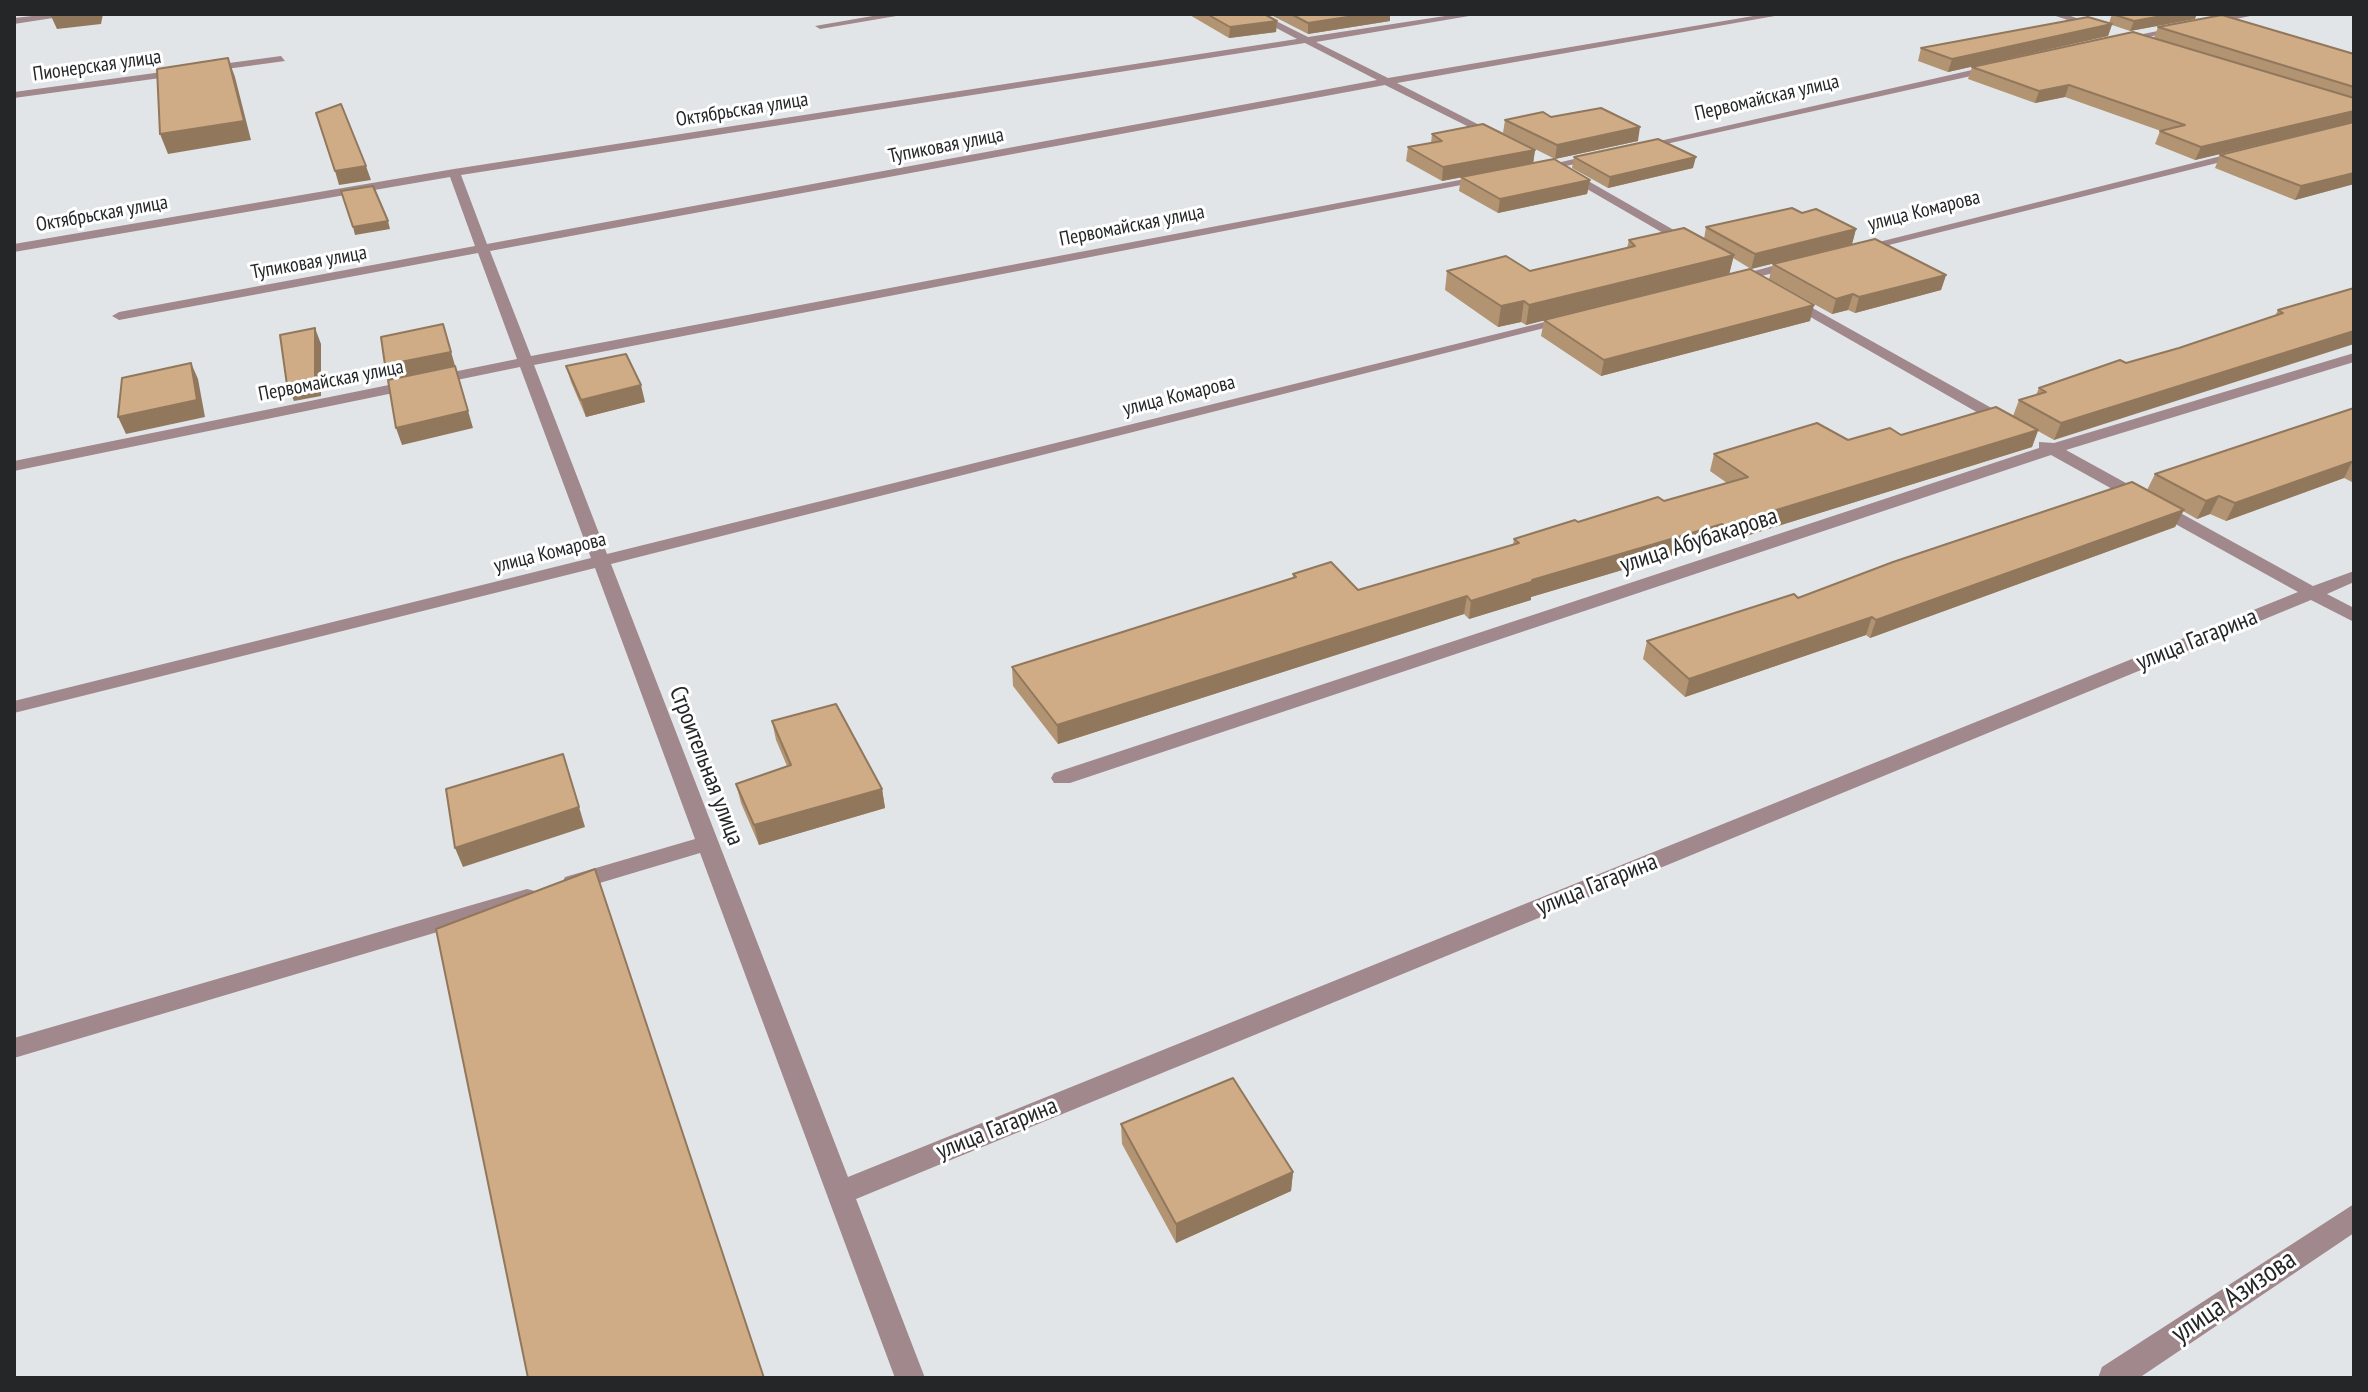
<!DOCTYPE html>
<html>
<head>
<meta charset="utf-8">
<style>
	body { margin:0 }
	#map { position:relative; width:2368px; height:1392px; overflow:hidden; background:#e2e5e8; font-family:"PT Sans Narrow",sans-serif }
	canvas { display:block }
	.frame { position:absolute; inset:0; border:16px solid #252627; pointer-events:none }
</style>
</head>
<body>
<div id="map">
<canvas width="2368" height="1392"></canvas>
<div class="frame"></div>
</div>
<script>
const c = document.querySelector('canvas').getContext('2d');
c.lineJoin = 'round';
function fill(path, color) {
  c.fillStyle = color;
  c.fill(path, 'evenodd');
}
function stroke(path, color, width, dash) {
  c.strokeStyle = color;
  c.lineWidth = width;
  c.lineCap = dash ? 'butt' : 'round';
  c.setLineDash(dash || []);
  c.stroke(path);
}
function write(font, color, halo, rows, align = 'center') {
  c.font = font + ' "PT Sans Narrow",sans-serif';
  c.lineWidth = 6;
  c.setLineDash([]);
  c.textBaseline = 'middle';
  c.strokeStyle = halo;
  c.fillStyle = color;
  for (const [text, x, y, turn = 0] of rows) {
    c.save();
    c.translate(x, y);
    c.rotate((+turn || 0) * Math.PI / 180);
    c.textAlign = isNaN(turn) ? turn : align;
    if (halo) c.strokeText(text, 0, 0);
    c.fillText(text, 0, 0);
    c.restore();
  }
}
fill(new Path2D(`
	M50,14h29l-65,10v-6z
	M884,14h24l-88,15 -5,-3z
	M1250,14h12l46,23 150,-23h23l-165,28 72,36 377,-64h21l-389,69 104,53 2,2 -6,3 -112,-56 -895,166 41,105 955,-181 6,4 -958,186 73,189 962,-238 7,4 -965,244 237,613 1450,-585 -247,-137 -981,328h-16l-3,-5 3,-5 985,-325v-6l15,1 300,-90v9l-288,88 247,136 41,-15v11l-27,12 27,14v14l-43,-22 -1455,599 69,179h-30l-195,-525 -127,38 -8,-2 -3,-6 3,-6 130,-38 -100,-271 -581,145v-12l577,-143 -71,-191 -506,104v-10l503,-102 -39,-106 -359,67 -7,-4 7,-4 356,-66 -25,-69 -436,75v-8l440,-75 843,-130zM1305,43l72,37 -890,164 -26,-69z
	M2050,14h15l37,13 -8,2z
	M2240,14h20l-141,29 -5,-3z
	M281,56l4,5 -271,37v-6z
	M1994,65l5,3 -1,2 -359,80 -6,-3z
	M2245,150l4,1v4l-392,98 -6,-4z
	M1600,153l4,1v4l-67,14 -6,-3z
	M1561,170h8l131,75 -11,3 -128,-74z
	M1798,259l7,4 -2,3 -71,17 -7,-4z
	M1791,296l222,124 2,3 -2,3h-12l-215,-123 -2,-3z
	M527,889l8,2 4,6 -4,6 -521,155v-20z
	M2354,1204v29l-215,145h-41l4,-11z`), '#a0888c');
fill(new Path2D(`
	M1188,14h76l13,7 -1,11 -47,6z
	M1269,14h121v7l-82,13z
	M2112,14l83,5 -65,12 -18,-6 -4,11 -160,36 -30,-11 3,-13 188,-25z
	M2158,27l196,27v130l-59,16 -80,-32 5,-13 109,-27 -134,32 -40,-16 5,-13h1l-96,-34 -30,6 -67,-24 4,-12 182,-29z
	M1551,117l87,24 -83,18 -52,-26 2,-13z
	M1432,134l103,16 -2,13 57,17 -3,14 -89,19 -39,-22 2,-14 -19,4 -36,-20 2,-14 23,-4z
	M1574,157l119,11 -85,20 -36,-20z
	M1802,213l54,16 -4,15 -101,25 -18,-11 -4,16 81,47 -209,55 -60,-40 3,-16 -18,5 -5,-3 -23,5 -53,-37 2,-19h83l97,-23 2,-8 75,-1 2,-12z
	M1773,264l173,11 -5,15 -86,23 -7,-3 -16,4 -63,-35z
	M2354,288l-300,152 -16,-9 -6,16 -312,97 -3,-2 -186,55v3l-62,19 -5,-5 -406,130 -45,-58 -1,-19 281,-89v-4l65,16 155,-45 1,-6 150,-38 63,-18 -17,-12 4,-17 187,-19 112,-19 6,-16 17,-5 3,-7 140,-40 96,-32 3,-6z
	M566,366l79,36 -59,15 -15,-35z
	M2354,408v75l-10,-5 -118,43 -16,-7 -13,5 -14,-8 -8,16 -305,111 -4,-3 -181,62 -42,-38 4,-18 151,-43 349,-108 8,-16z
	M772,721l110,68 3,19 -126,37 -18,-42 -5,-19 51,-18 -11,-26z
	M1121,1124l172,48 -2,19 -115,52 -54,-99z`), '#b29472');
fill(new Path2D(`
	M50,14h53l-2,10 -44,5z
	M1367,14h23v7l-82,13v-11z
	M2173,14h24l-2,5 -65,12 4,-10z
	M1277,21l-1,11 -47,6 1,-11z
	M2112,24l-4,12 -160,36 4,-13z
	M228,58l7,19 16,63 -83,14 -8,-20z
	M2069,85l-4,12 -30,6 4,-12z
	M2354,111v11l-159,38 6,-13z
	M1640,127l-2,14 -83,18 2,-14z
	M1535,150l-2,14 -91,17 1,-14z
	M1696,157l-3,11 -85,20 2,-11z
	M366,166l5,14 -32,5 -4,-14z
	M2354,173v11l-59,16 6,-14z
	M1590,180l-3,14 -89,19 2,-14z
	M388,221l2,8 -35,6 -2,-8z
	M1856,229l-4,15 -101,25 4,-15z
	M1734,255l-5,20 -203,50 3,-20z
	M1946,275l-5,15 -86,23 4,-16z
	M1853,294l-5,16 -16,4 4,-15z
	M1524,301l-3,21 -23,5 3,-21z
	M1814,305l-4,16 -209,55 3,-16z
	M443,324l30,104 -71,17 -6,-17 -5,-47 -6,-16z
	M315,328l6,16v52l-27,5 -7,-16z
	M2354,331v13l-300,96 7,-17z
	M191,363l7,16 7,38 -79,17 -8,-17z
	M641,385l4,17 -59,15 -5,-17z
	M2038,430l-6,17 -312,97 4,-18z
	M2353,460l-9,18 -118,43 9,-18z
	M2219,496l-9,18 -13,5 9,-18z
	M2184,510l-9,17 -305,111 6,-18z
	M1722,524l-5,18 -186,55v3l-62,19 2,-18 61,-21z
	M1467,596l-3,18 -406,130 -1,-19z
	M1872,617l-6,18 -181,62 4,-18z
	M569,773l16,54 -122,40 -8,-19z
	M882,789l3,19 -126,37 -5,-20z
	M1293,1172l-2,19 -115,52v-19z`), '#91785d');
const building = new Path2D(`
	M1207,14h57l13,7 -47,6z
	M1291,14h76l-59,9z
	M2112,14h61l-39,7z
	M2222,15l132,39v33l-196,-60z
	M2088,17l24,7 -160,35 -31,-11z
	M2133,32l221,66v13l-153,36 -41,-16 25,-6 -116,-40 -30,6 -67,-24z
	M228,58l16,63 -84,13 -3,-65z
	M341,104l25,62 -31,5 -19,-58z
	M1601,108l39,19 -83,18 -52,-25 38,-8 8,5z
	M2354,122v51l-53,13 -81,-31z
	M1483,124l52,26 -92,17 -35,-20 34,-6 -10,-7z
	M1658,139l38,18 -86,20 -36,-20z
	M1554,159l36,21 -90,19 -39,-22z
	M373,186l15,35 -35,6 -12,-36z
	M1792,208l10,5 14,-4 40,20 -101,25 -49,-27z
	M1684,228l50,27 -205,50 -5,-4 -23,5 -54,-35 59,-15 24,15 105,-25 -6,-6z
	M1875,239l71,36 -87,22 -6,-3 -17,5 -63,-35z
	M1750,269l64,36 -210,55 -60,-40z
	M2354,288v43l-293,92 -42,-23 27,-8 -7,-4 81,-28 6,3 53,-15 104,-35 -5,-3z
	M443,324l8,28 -66,13 -4,-28z
	M315,328v51l-28,6 -7,-50z
	M626,354l15,31 -60,15 -15,-34z
	M191,363l6,37 -79,17 4,-39z
	M455,366l13,45 -72,17 -8,-48z
	M1996,407l42,23 -314,96 -2,-2 -190,56 2,1 -63,20 -4,-5 -410,129 -45,-58 284,-90 -3,-3 38,-12 27,28 161,-47 -5,-4 61,-19 3,2 80,-25 6,4 84,-24 -34,-23 103,-31 31,17 42,-12 11,7z
	M2354,408v53l-119,42 -16,-7 -13,5 -51,-27z
	M2132,482l52,28 -308,110 -4,-3 -183,62 -42,-38 147,-47 4,4 95,-36z
	M836,704l46,85 -128,36 -18,-41 55,-19 -19,-44z
	M563,754l16,53 -124,41 -9,-59z
	M595,869l169,509h-236l-92,-449z
	M1233,1078l60,94 -117,52 -55,-100z`);
fill(building, '#cfac85');
stroke(building, '#91785d', 2);
write('20px', '#252627', '#fff', [
	["Пионерская улица",97,66,-8],
	["Первомайская улица",1767,98,-13],
	["Октябрьская улица",742,110,-9],
	["Тупиковая улица",946,146,-11],
	["улица Комарова",1924,211,-14],
	["Октябрьская улица",102,214,-10],
	["Первомайская улица",1132,226,-11],
	["Тупиковая улица",309,263,-10],
	["Первомайская улица",331,381,-11],
	["улица Комарова",1179,396,-14],
	["улица Комарова",550,553,-14]
]);
write('24px', '#252627', '#fff', [
	["улица Абубакарова",1699,541,-18],
	["улица Гагарина",2197,640,-22],
	["Строительная улица",706,766,69],
	["улица Гагарина",1597,885,-22],
	["улица Гагарина",997,1129,-22]
]);
write('28px', '#252627', '#fff', [
	["улица Азизова",2234,1297,-34]
]);
</script>
</body>
</html>
